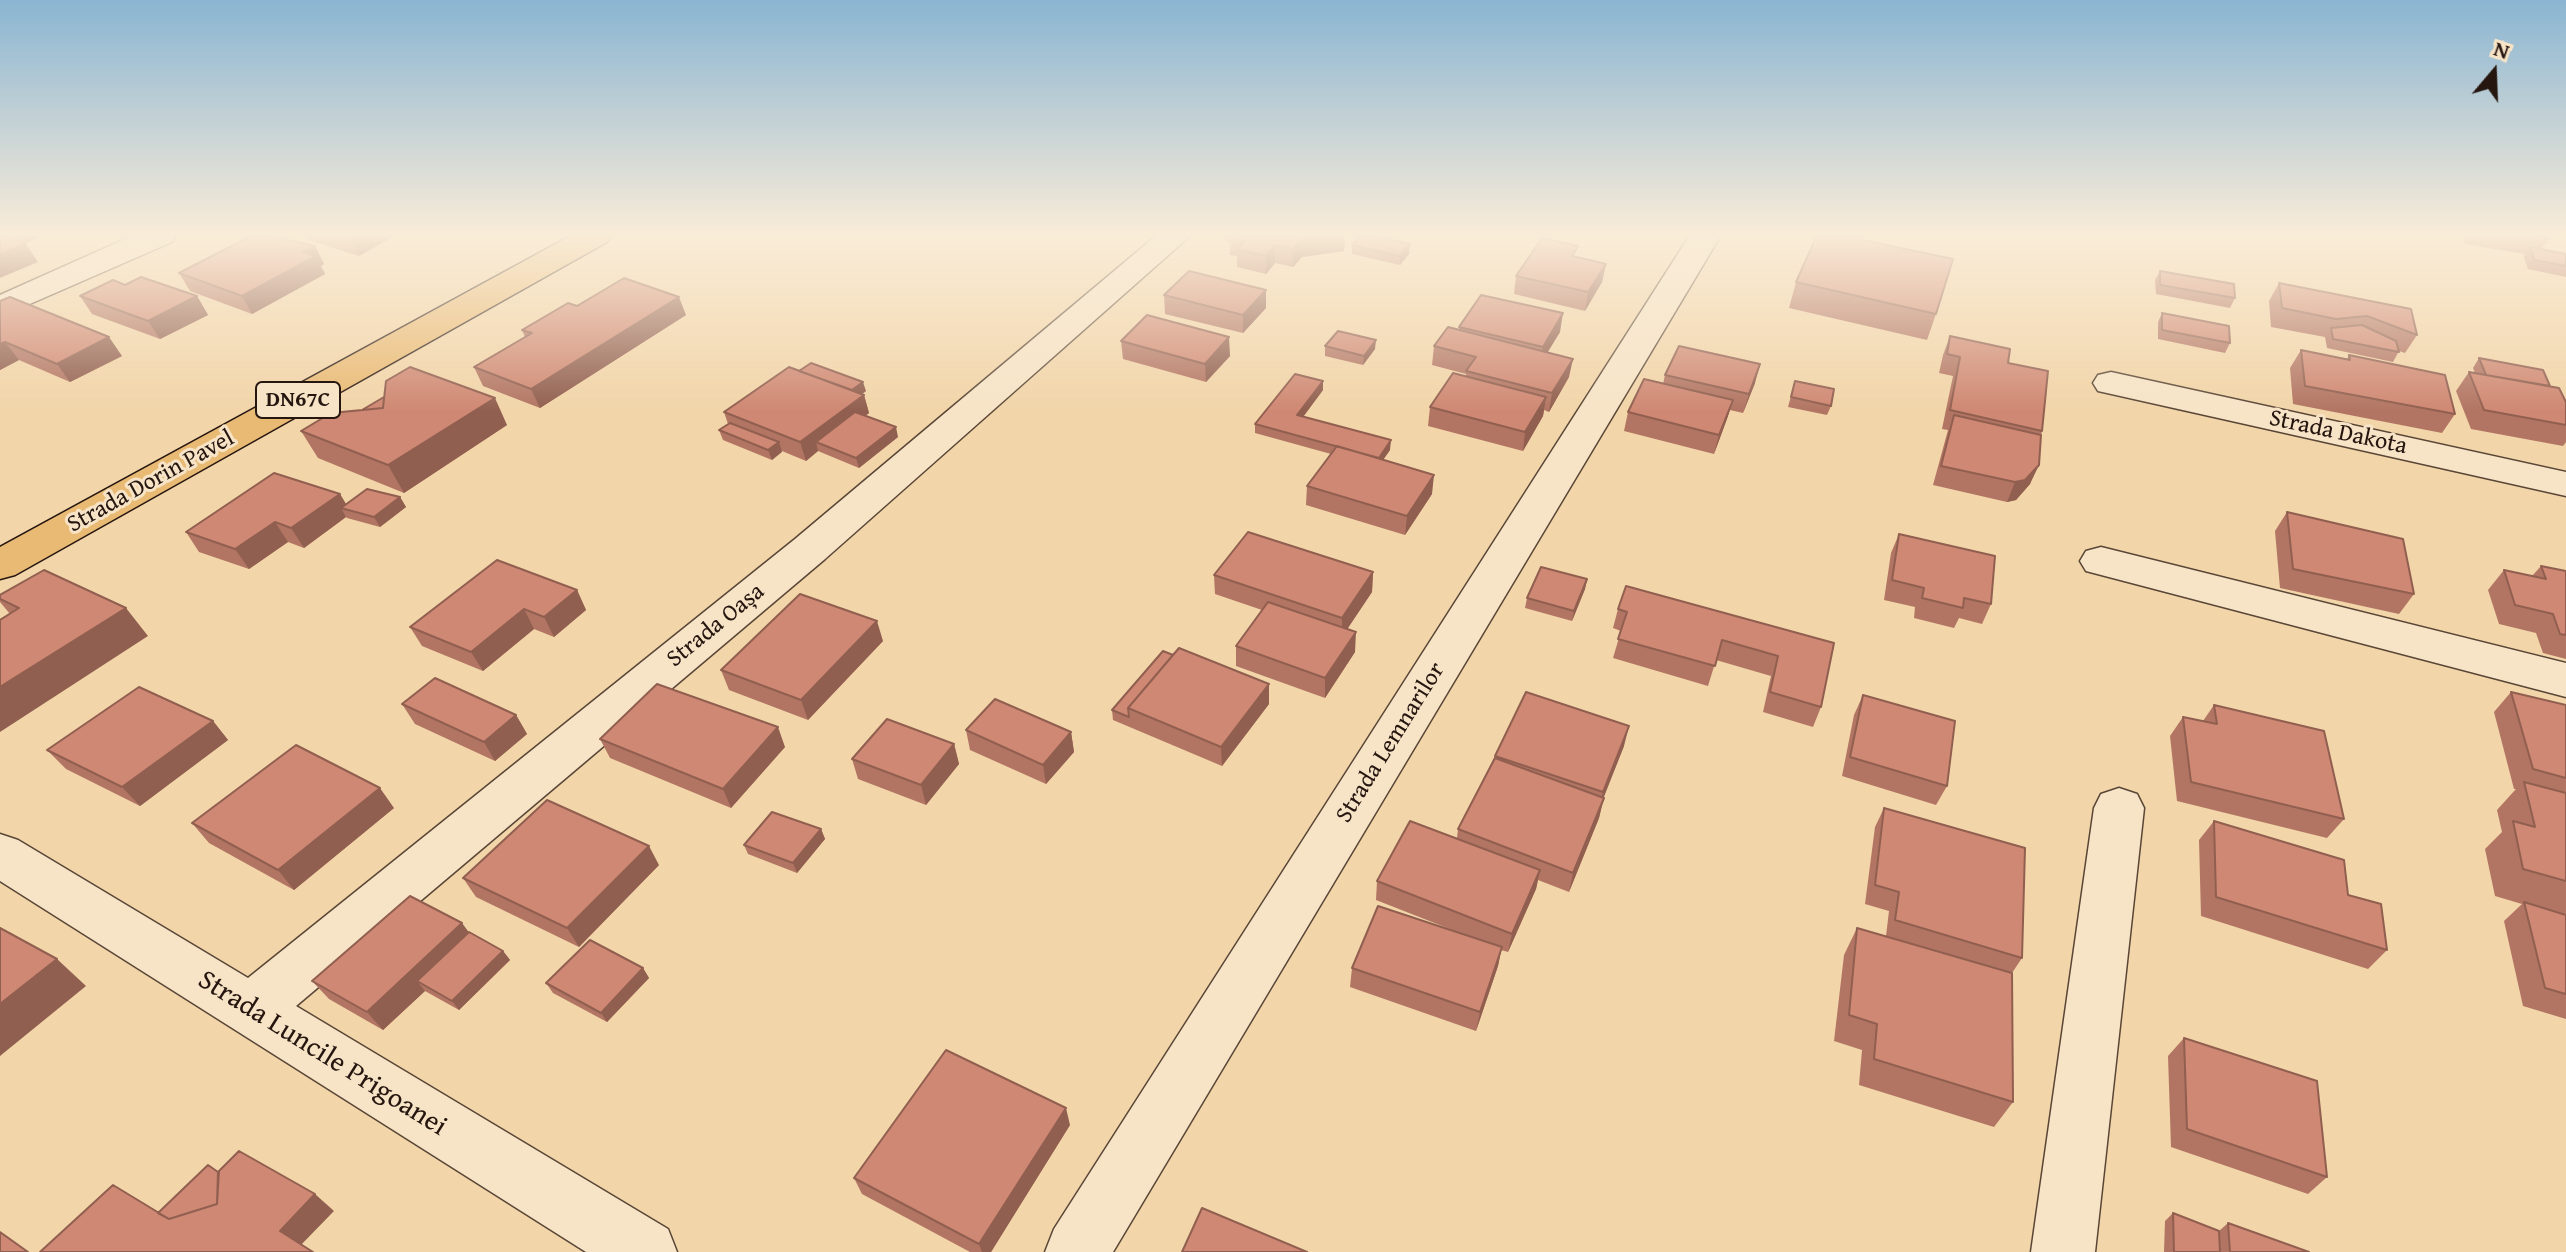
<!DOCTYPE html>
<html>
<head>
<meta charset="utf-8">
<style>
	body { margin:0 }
	#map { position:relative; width:2566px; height:1252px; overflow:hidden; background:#f2d5a9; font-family:"Gentium Book Plus",serif }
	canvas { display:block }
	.north { position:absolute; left:2454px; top:32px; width:80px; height:80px; -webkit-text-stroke:6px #f7e4c7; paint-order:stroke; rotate:19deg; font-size:22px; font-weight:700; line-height:32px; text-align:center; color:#261610 }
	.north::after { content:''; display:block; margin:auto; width:28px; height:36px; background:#261610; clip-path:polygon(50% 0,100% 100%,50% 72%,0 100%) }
</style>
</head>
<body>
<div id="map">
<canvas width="2566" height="1252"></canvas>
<div class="north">N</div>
</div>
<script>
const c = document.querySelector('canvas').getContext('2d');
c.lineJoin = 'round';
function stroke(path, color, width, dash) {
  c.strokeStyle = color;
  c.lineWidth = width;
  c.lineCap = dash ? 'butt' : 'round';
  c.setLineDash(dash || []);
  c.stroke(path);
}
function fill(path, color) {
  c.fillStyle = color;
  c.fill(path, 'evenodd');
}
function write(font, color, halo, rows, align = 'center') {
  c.font = font + ' "Gentium Book Plus",serif';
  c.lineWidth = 6;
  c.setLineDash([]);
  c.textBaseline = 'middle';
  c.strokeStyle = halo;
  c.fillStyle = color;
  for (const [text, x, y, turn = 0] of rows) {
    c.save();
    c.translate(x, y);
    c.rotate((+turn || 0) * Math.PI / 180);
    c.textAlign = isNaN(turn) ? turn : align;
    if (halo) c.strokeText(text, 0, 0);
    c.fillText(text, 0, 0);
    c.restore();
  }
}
const street = new Path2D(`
	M134,235h42l-4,7 -172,75v-22z
	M1157,235h34l-366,324 -529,447 372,223 9,23h-91l-586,-371v-47l18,6 230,138 547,-439z
	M1690,235h31l-608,1017h-68l9,-23z
	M2111,372l455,100v24l-468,-105 -5,-8 5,-8z
	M2101,547l465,116v34l-480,-126 -6,-10 6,-10z
	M2119,788l18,6 7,14 -49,444h-64l63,-444 7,-14z`);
const primary = new Path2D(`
	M572,235h39l-4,7 -592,333 -15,4v-32z`);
stroke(street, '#594636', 3);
stroke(primary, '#261610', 3);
fill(street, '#f7e4c7');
fill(primary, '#e9ba74');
fill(new Path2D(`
	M10,235h35l-19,8z
	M307,235h89l-37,21 -50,-16z
	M1222,235h123l-1,16 -42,6 -9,10 -18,-4 -9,11 -29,-7v-11l-7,-1v-11l-7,-6z
	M2463,235h84l2,4 -8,10 25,5v23l-38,-8 -4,-12 1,-3 -60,-10z
	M1863,240l73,74 -9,26 -138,-32 7,-26z
	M1352,245l57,9 -9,11 -48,-11z
	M315,246l9,18 -3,2 4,8 -73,40 -62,-23 -11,-18z
	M1576,257l30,7 -4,18 -17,29 -71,-17 2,-18z
	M2160,271l75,27 -5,10 -74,-14 -1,-14z
	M2279,283l138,52 -12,18 -6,-2 -6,11 -66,-14 -2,-11 -54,-10 -2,-26z
	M125,285l72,11 11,19 -48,24 -68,-25 -12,-18z
	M1164,295l102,13 -23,25 -78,-19z
	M0,301l122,55 -52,26 -51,-22 -19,10z
	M577,306l109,9 -146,93 -57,-22 -9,-19 51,-30 -3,-7z
	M2162,313l68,30 -5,10 -67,-14v-17z
	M1459,327l101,5 -13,20 22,25 -20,35 -5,-2 -1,6 -20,35 -95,-25 2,-19 36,-31v-2l-34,-9 2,-19 25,-16z
	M1950,336l58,27 34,68 -12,53 -14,16 -9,2 -74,-17 15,-55 -6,-1 11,-53 -14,-3 4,-18z
	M1121,341l109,15 -24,26 -83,-23z
	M1325,346l50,3 -12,16 -38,-9z
	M2301,350l46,9 2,-4 106,59 -13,19 -149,-29 -3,-36z
	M2479,358l71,28 16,16v40l-3,4 -92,-17 -15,-38 13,-19 6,1 -2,-5z
	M1665,375l90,8 -12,30 -13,-3 -16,44 -90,-23 4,-19 35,-28z
	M1795,381l36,25 -4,9 -39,-8z
	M1323,390l-20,27 87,33 -7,10 49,34 -27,41 -99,-30 1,-19 24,-32 -76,-21v-9z
	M866,391l-4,3 2,1 5,18 -4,3 33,21 -39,31 -41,-17 -12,10 -24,-10 -10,9 -49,-20 -4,-10 9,-6 -4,-12z
	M507,425l-103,68 -86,-35 -17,-27z
	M340,494l6,10 54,-7 6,10 -26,20 -33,-9 -1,-1 -42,31 -16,-6 -39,27 -50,-17 -13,-20z
	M2287,512l127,82 -15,20 -119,-26 -5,-57z
	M1899,534l92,70 -9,20 -23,-6 -5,10 -40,-10 1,-11 -31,-7 7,-47z
	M2541,566l25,5v88l-23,-6 -7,-20 -37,-9 -11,-34 16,-20 28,6z
	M1373,572l-1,20 -25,37 8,23 -30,46 -89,-32v-20l26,-36 -47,-16 -1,-19z
	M1587,579l-2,10 -13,32 -47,-13 2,-10z
	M577,590l9,20 -32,27 -20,-8 -51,42 -61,-25 -12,-19z
	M0,595l148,41 -138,-22 -10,-12z
	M1618,609l216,34 -13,64 -8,20 -50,-15 8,-36 -55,-16 -8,26 -95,-28 8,-27 -8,-3z
	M883,641l-75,79 -79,-30 -8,-20z
	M1173,655l96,49 -47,62 -109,-46 -1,-10z
	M2511,692l55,13v314l-43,-13 -19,-85 18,-17 -27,-8 -10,-47 17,-17 -5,-22 19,-21h-2l-20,-77z
	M1863,695l84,91 -11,19 -94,-29 12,-61z
	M402,704l114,11 11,19 -32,27 -80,-37z
	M2214,705l130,114 -17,19 -150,-37 -7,-65 13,-19 20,4z
	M213,721l15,19 -88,66 -74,-37 -19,-19z
	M966,730l105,2 3,20 -28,32 -76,-34z
	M600,739l185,8 -54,61 -121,-50z
	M954,744l5,20 -33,41 -68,-26 -6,-20z
	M1624,746l-21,52 -4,20 -30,74 -31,-12 -2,9 -28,63 -7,-2 -3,16 -22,65 -126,-44 2,-19 108,-35 -84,-33 1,-19 80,-43 1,-9 37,-73z
	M394,808l-100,82 -85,-47 -17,-20z
	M1884,808l138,150 -10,15 1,129 -19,25 -135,-42 3,-35 -28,-9 10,-86 13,-27 29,8 3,-25 -24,-7 10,-77z
	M2214,821l134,74 39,55 -19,19 -167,-53 -2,-76z
	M821,829l4,10 -28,34 -49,-19 -4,-9z
	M659,865l-80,82 -103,-50 -13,-19z
	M469,932l34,19 7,9 -51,50 -34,-19 -42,39 -54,-31 -17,-18z
	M643,968l6,10 -42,44 -54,-29 -7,-10z
	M2184,1038l143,139 -19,17 -137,-47 -3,-91z
	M1070,1125l-79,127h-21l-108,-58 -8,-16z
	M2173,1213l46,18 9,-8 81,29h-145l1,-31z`), '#b27563');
fill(new Path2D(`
	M21,235h24l-19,8z
	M355,235h41l-37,21 -9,-18z
	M1330,235h15l-1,16 -42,6 -9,10v-18l9,-10z
	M26,244l12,18 -38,16v-24z
	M1410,244l-1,10 -9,11v-9z
	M1275,245v18l-9,11v-18z
	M315,246l9,18 -3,2 4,8 -73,40 -10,-18 61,-44z
	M1606,264l-4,18 -17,29 3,-19z
	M1266,290v18l-23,25v-18z
	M197,296l11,19 -48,24 -12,-18z
	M679,297l7,18 -146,93 -9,-19z
	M1563,313l-3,19 -20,33 3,-18z
	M109,337l13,19 -52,26 -13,-18z
	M1229,337l1,19 -24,26 -1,-18z
	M1376,340l-1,9 -12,16 1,-9z
	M5,342l14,18 -19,10v-26z
	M1573,359l-4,18 -20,35 3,-19z
	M1760,364l-5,19 -12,30 6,-19z
	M1323,381v9l-26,35v-10z
	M863,382l3,9 -19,14 -3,-9z
	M864,395l5,18 -43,33 -10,-4 2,9 -12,10 -6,-19z
	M1546,397l-3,19 -20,35 2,-19z
	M495,398l12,27 -103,68 -16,-28z
	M1733,400l-6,19 -13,35 5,-19z
	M896,427l2,10 -39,31 -3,-10z
	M1391,440l-1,10 -12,17 1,-9z
	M779,442l3,10 -10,8 -4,-10z
	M2039,465l-9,19 -14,16 -9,2 8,-20z
	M1434,475l-2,19 -27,41 2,-19z
	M340,494l10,17 -9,-3 5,9 -42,31 -13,-20z
	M400,497l6,10 -26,20 -6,-10z
	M275,522l13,20 -39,27 -14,-20z
	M1373,572l-1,20 -30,45v-19z
	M1587,579l-2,10 -13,32 2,-10z
	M577,590l9,20 -32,27 -10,-20z
	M126,608l22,28 -148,96v-45z
	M524,609l10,20 -51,42 -12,-19z
	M877,621l6,20 -75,79 -7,-20z
	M1356,632l-1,20 -30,46v-20z
	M1269,684v20l-47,62 -1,-19z
	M516,715l11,19 -32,27 -11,-19z
	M213,721l15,19 -88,66 -18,-19z
	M1629,726l-5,20 -26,66 5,-20z
	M778,727l7,20 -54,61 -8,-19z
	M1071,732l3,20 -28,32 -3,-19z
	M954,744l5,20 -33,41 -5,-20z
	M380,788l14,20 -100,82 -16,-20z
	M1604,798l-5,20 -30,74 4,-19z
	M821,829l4,10 -28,34 -4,-10z
	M649,846l10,19 -80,82 -12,-19z
	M1540,870l-4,19 -28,63 4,-18z
	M462,923l14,19 -59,39 8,10 -42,39 -16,-18z
	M1502,947l-4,19 -22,65 4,-19z
	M503,951l7,9 -51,50 -7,-9z
	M57,959l29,27 -86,70v-52z
	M643,968l6,10 -42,44 -6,-9z
	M1066,1108l4,17 -79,127h-9l-3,-8z
	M315,1194l19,17 -35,36 -19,-16z`), '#915f50');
const building = new Path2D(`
	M0,235h5l21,9 -26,10z
	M253,235h12l50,11 -12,6 13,4 -74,40 -63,-23z
	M1232,235h98l-28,4 -9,10 -18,-4 -9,11 -29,-7 8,-8 -15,-4z
	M1361,235h10l39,9 -10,12 -48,-11z
	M1817,235h47l-1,5 90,19 -17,55 -140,-32z
	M2530,235h17l2,4z
	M1542,238l36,8 -6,10 34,8 -18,28 -72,-16z
	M2530,247l36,7v12l-32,-6z
	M1189,271l77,19 -23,25 -79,-20z
	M2160,271l74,13 1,14 -75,-13z
	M141,277l56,19 -49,25 -68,-25 33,-16 12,5z
	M624,278l55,19 -148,92 -57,-22 58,-34 -10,-3 46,-27 9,3z
	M2279,283l132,26 6,26 -50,-19 -31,3 -54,-11z
	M1481,295l82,18 -20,34 -84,-20z
	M10,297l99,40 -52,27 -52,-22 -5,2v-43z
	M2162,313l67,13 1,17 -68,-13z
	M1147,315l82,22 -24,27 -84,-23z
	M2362,325l34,16 3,11 -66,-13 -2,-11z
	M1448,327l125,32 -21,34 -86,-22 10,-14 -42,-11z
	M1338,331l38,9 -12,16 -39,-10z
	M1950,336l60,13 -2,14 40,8 -6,60 -92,-21 10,-53 -13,-3z
	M1679,346l81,18 -11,30 -84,-19z
	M2301,350l49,10 -1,-5 96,20 10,39 -150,-28z
	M2479,358l64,12 7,16 -64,-11z
	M811,363l52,19 -11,8 -53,-19z
	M410,367l85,31 -107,67 -87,-34 30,-18 52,-5 3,-27z
	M789,367l75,28 -64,47 -76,-30z
	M2469,372l90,16 7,14v23l-82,-15z
	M1453,373l93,24 -21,35 -95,-25z
	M1295,374l28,7 -26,34 94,25 -12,18 -124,-34z
	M1644,379l89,21 -14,35 -91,-23z
	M1795,381l39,8 -3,17 -40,-9z
	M384,397l-1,11 -21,2z
	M855,412l41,15 -40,31 -40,-16z
	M1954,415l87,20 -2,30 -14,15 -10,2 -74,-16z
	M730,423l49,19 -11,8 -49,-20z
	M1337,446l97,29 -27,41 -100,-30z
	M274,473l66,21 -49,34 -16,-6 -40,27 -49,-17z
	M367,489l33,8 -26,20 -33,-9z
	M2287,512l116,27 11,55 -121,-25z
	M1248,532l125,40 -31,46 -128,-43z
	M1899,534l96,22 -4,48 -27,-6 -1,10 -41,-10 2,-10 -32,-8z
	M497,560l80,30 -33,27 -20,-8 -53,43 -61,-25z
	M2541,566l25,5v64l-6,-1 -7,-20 -38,-9 -11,-35 42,9z
	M1541,567l46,12 -13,32 -47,-13z
	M44,570l82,38 -126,79v-67l19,-12 -19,-9v-4z
	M1626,586l208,57 -13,64 -51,-15 8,-36 -56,-16 -7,26 -97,-27 9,-27 -9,-3z
	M800,594l77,27 -76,79 -80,-30z
	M1268,602l88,30 -31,46 -89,-32z
	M1179,648l90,36 -48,63 -93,-39z
	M1163,651l10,4 -45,53 1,9 -17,-7z
	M435,678l81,37 -32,27 -82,-38z
	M657,684l121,43 -55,62 -123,-50z
	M139,687l74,34 -91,66 -75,-37z
	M1526,692l103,34 -26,66 -108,-36z
	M2511,692l55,13v73l-33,-9z
	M1863,695l92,26 -8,65 -97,-29z
	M995,699l76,33 -28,33 -77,-35z
	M2214,705l110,26 20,88 -153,-37 -8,-65 34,7z
	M887,719l67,25 -33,41 -69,-26z
	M296,745l84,43 -102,82 -86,-47z
	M1495,758l109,40 -31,75 -115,-44z
	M2524,782l42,11v88l-43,-12 -10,-48 22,6z
	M547,800l102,46 -82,82 -104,-50z
	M1884,808l141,40 -3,110 -127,-38 4,-28 -24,-7z
	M772,812l49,17 -28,34 -49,-18z
	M1410,821l130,49 -28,64 -135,-53z
	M2214,821l130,39 4,35 33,9 6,46 -171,-53z
	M410,896l52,27 -95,89 -55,-31z
	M2524,902l42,13v79l-21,-6z
	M1378,906l124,41 -22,65 -128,-44z
	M0,928l57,31 -57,45z
	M1857,928l155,45 1,129 -139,-43 3,-35 -28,-9z
	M469,932l34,19 -51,50 -35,-20z
	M590,940l53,28 -42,45 -55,-30z
	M2184,1038l133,43 10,96 -140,-48z
	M946,1050l120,58 -87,136 -125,-66z
	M239,1151l76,43 -35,37 33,21h-273l73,-67 56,34 48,-15 2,-33z
	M208,1165l10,7 -1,32 -48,15 -11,-6z
	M1202,1208l105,44h-125z
	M2173,1213l46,18 1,21h-46z
	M2228,1223l81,29h-79z
	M0,1232l28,20h-28z`);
fill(building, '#cf8873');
stroke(building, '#915f50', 2);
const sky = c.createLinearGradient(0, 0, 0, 411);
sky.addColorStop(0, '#8ab5d2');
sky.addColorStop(0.57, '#f9ecd8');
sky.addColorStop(1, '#f9ecd800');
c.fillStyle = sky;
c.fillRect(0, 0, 2566, 411);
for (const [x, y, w] of [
	[298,400,84]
]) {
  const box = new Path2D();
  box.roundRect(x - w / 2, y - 18, w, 36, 6);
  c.fillStyle = '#f7e4c7';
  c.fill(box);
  stroke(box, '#261610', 2);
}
write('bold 22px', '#261610', null, [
	["DN67C",298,400]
]);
write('24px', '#261610', '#f7e4c7', [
	["Strada Dakota",2338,433,12],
	["Strada Dorin Pavel",151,482,-29],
	["Strada Oașa",716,626,-39],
	["Strada Lemnarilor",1391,743,-58]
]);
write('28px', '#261610', '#f7e4c7', [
	["Strada Luncile Prigoanei",322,1054,32]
]);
</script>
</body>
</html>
